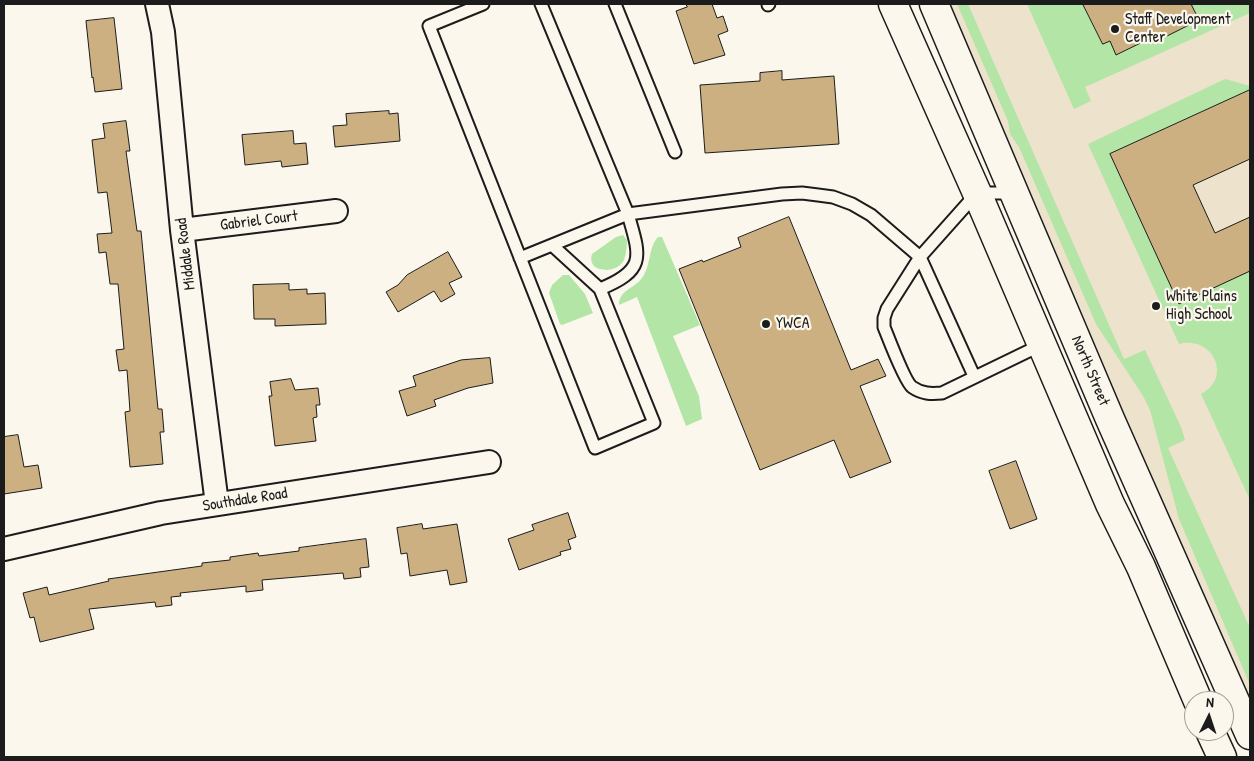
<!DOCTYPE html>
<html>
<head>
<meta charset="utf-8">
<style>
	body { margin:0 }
	#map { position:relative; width:1254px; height:761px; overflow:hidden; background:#fbf7ec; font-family:"Patrick Hand",sans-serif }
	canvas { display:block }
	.frame { position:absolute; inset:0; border:5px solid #1c1c1c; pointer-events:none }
	.north { position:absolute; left:1184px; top:691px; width:50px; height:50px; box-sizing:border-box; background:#fbf7ec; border:1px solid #a29f99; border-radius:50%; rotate:4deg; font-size:14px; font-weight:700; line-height:20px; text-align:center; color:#1c1c1c }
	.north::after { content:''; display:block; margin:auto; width:18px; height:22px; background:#1c1c1c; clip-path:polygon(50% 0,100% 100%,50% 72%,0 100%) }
</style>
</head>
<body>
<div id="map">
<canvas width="1254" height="761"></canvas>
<div class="frame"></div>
<div class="north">N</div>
</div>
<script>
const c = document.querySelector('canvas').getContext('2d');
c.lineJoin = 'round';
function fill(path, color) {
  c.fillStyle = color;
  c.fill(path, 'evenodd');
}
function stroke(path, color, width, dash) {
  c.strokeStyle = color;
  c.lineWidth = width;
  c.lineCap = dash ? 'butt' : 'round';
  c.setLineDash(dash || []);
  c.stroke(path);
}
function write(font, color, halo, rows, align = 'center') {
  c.font = font + ' "Patrick Hand",sans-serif';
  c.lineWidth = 4.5;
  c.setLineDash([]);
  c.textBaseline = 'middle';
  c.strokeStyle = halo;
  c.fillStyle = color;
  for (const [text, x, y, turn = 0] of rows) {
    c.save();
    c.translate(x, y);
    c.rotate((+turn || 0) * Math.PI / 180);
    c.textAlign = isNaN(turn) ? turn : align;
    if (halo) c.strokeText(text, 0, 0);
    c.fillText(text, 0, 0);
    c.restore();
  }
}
fill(new Path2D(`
	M934,4h316v731z`), '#ede2cc');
fill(new Path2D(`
	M957,4h11l156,355 21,-9 36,77 4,13 -17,8 82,180v57l-71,-166 -29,-109 -7,-14 -47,-72 -77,-177 -9,-13 -2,-13z
	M1027,4h56l20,40 7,-3 7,14 24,-12 -14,-29 21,-10 17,33 34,-16 -8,-17h59v9l-165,74 6,14 -17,8z
	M1225,79l25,7v12l-4,-6 -136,63 69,149 71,-33v229l-49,-106c32,-16 12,-59 -22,-50l-91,-200z
	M623,235l4,5c0,6 -1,14 -3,20 -7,15 -38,13 -32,-6l24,-17z
	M658,237h4l38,88 -27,11 26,60 3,23 -16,7 -49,-129 -18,8c0,-15 16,-17 23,-27 9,-12 6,-30 16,-41z
	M563,275h6l16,19 8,19 -31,12 -2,-1 -11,-31 3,-8z`), '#b3e5a6');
const building = new Path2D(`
	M686,4h26l5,14 6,-2 5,15 -10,4 7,20 -31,9 -18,-53 11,-4z
	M1083,4h108l8,16 -34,17 -2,-5 -47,23 -6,-14 -7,3z
	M114,18l8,71 -27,3 -2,-15 -1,1 -6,-57z
	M782,71v9l52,-4 5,68 -134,9 -5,-68 60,-4v-8z
	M1250,90v69l-57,26 22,48 35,-16v54l-71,33 -69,-150z
	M389,111v3l9,-1 2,28 -65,6 -2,-21 14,-1 -1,-11z
	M126,121l4,30h-4l11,80h4l17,178h4l2,23h-4l3,32 -33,3 -5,-55 5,-1 -3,-41 -8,1 -3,-21 8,-1 -6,-65h-8l-4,-32 -7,1 -2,-19 15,-1 -5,-41 -9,1 -6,-53 13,-2 -2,-14z
	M293,131l1,13 12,-1 2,21 -26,3 -1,-6 -36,4 -3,-30z
	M789,217l62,153 27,-11 8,17 -26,10 31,76 -41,16 -16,-38 -74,30 -81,-201 23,-9 1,2 38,-15 -3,-9z
	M448,252l14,25 -13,6 6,11 -14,8 -7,-11 -36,21 -12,-20 12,-7 9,-10z
	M289,284v6l18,-1v5l18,-1 1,31 -51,2v-7h-21l-1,-34z
	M490,358l3,25 -25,5 -34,12 2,6 -29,10 -8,-25 17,-5 -3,-10 48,-16z
	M291,379l4,11 23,-2 2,17h-4l1,12 -4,1 3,23 -41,5 -6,-50h3l-2,-14z
	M18,435l6,32 14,-2 4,23 -38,6v-57z
	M1016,461l21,58 -27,10 -21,-58z
	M568,513l8,24 -8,3 3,9 -11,3 1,3 -42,15 -11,-31 26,-9 -2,-5z
	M422,524l1,5 34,-5 10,58 -17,3 -3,-15 -37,6 -3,-23 -6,1 -4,-26z
	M366,539l3,28 -9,1 1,9 -17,2 -1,-6 -81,7 1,10 -17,2v-6l-66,7 1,3 -10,1 1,8 -16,2 -1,-5 -66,7 5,20 -54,13 -6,-25 -4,1 -7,-25 24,-6 2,8 60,-14 -1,-2 94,-13v-3l28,-3v-3l28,-4 1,3 40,-5v-3z`);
fill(building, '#ccb082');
stroke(building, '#1c1c1c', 1);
const service = new Path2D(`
	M483,4l-54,22 166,422 59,-25 -54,-134 -47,-43
	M541,4l87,210c12,42 19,56 -28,75
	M615,4l60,148
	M768,5l1,-1
	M1013,193h-36l-57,64 -33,52 -3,9v9c4,10 21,55 28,60 10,7 19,7 30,6l99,-48
	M520,258l108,-44 154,-20 20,-1 16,2 15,2 19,7 19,11 49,42 54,119`);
const minor = new Path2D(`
	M157,4l6,28 19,198 35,274
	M182,230l154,-19
	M4,549l157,-36 328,-51`);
const secondary = new Path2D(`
	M893,4l84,189 133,311 31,63 57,134
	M934,4l176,415 140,316
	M1210,731l12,26`);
stroke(service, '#1c1c1c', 15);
stroke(minor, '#1c1c1c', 26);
stroke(secondary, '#1c1c1c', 31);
stroke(service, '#fbf7ec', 11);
stroke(minor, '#fbf7ec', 22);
stroke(secondary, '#fbf7ec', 28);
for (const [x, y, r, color] of [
	[1115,29,5,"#1c1c1c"],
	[1156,306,5,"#1c1c1c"],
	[766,324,5,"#1c1c1c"]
]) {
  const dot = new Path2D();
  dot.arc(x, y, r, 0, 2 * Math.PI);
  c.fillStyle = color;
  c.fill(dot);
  stroke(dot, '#fbf7ec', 2);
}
write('16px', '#1c1c1c', '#fbf7ec', [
	["Staff Development",1125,20],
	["Center",1125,38],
	["White Plains",1166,297],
	["High School",1166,315],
	["YWCA",776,324]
], 'left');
write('16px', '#1c1c1c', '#fbf7ec', [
	["Gabriel Court",259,221,-7],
	["Middale Road",186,254,-97],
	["North Street",1090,371,67],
	["Southdale Road",245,500,-9]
]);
</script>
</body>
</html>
